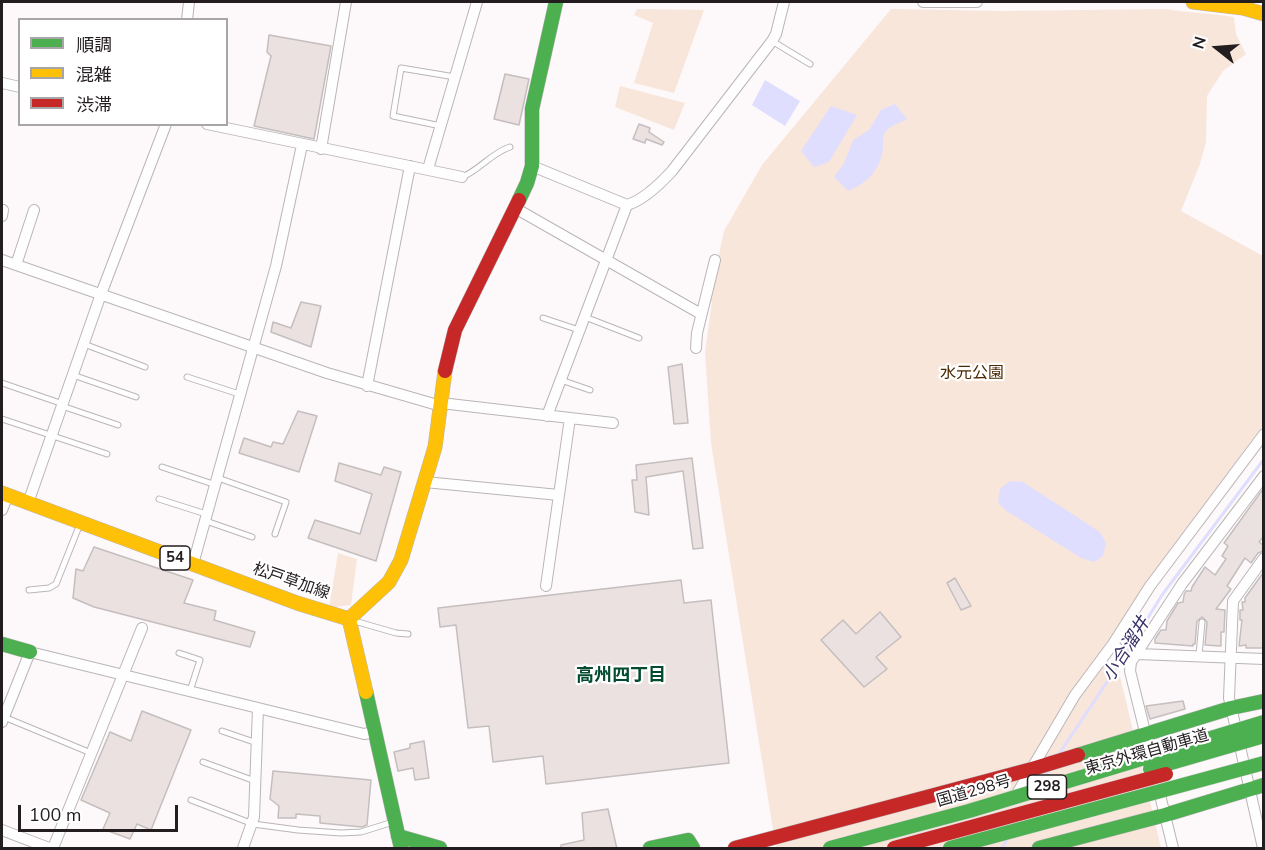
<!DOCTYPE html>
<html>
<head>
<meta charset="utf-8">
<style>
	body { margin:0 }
	#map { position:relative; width:1265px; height:850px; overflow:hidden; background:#fdf8fa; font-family:"Nunito Sans","Noto Sans JP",sans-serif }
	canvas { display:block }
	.frame { position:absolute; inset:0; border:3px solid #231d1f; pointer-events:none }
	.legend { position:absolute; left:18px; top:18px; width:210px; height:108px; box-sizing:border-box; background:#fff; border:2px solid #a7a5a5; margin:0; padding:8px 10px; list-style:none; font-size:18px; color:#231d1f }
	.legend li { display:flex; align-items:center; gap:12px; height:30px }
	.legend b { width:30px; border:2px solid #a7a5a5 }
	.north { position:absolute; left:1187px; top:18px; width:60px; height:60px; -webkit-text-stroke:4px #fff; paint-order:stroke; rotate:287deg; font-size:16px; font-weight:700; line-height:24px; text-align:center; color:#231d1f }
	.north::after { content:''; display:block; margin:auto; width:21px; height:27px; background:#231d1f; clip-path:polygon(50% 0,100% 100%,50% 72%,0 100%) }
	.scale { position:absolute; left:18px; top:805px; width:160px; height:27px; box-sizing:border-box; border:3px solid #231d1f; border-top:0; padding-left:8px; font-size:18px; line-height:21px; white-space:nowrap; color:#231d1f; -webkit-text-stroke:4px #fff; paint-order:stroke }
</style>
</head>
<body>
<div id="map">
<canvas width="1265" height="850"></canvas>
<div class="frame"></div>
<ul class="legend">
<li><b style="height:8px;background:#4caf50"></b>順調</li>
<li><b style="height:8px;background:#ffc107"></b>混雑</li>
<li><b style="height:8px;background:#c62828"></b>渋滞</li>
</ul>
<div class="north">N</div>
<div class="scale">100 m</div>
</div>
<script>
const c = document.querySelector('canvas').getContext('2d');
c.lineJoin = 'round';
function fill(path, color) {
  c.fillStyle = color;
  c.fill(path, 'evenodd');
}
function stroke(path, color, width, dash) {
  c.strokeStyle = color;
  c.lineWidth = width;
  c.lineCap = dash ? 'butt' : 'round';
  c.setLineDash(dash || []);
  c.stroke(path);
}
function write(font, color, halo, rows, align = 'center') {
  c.font = font + ' "Nunito Sans","Noto Sans JP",sans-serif';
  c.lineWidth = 4.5;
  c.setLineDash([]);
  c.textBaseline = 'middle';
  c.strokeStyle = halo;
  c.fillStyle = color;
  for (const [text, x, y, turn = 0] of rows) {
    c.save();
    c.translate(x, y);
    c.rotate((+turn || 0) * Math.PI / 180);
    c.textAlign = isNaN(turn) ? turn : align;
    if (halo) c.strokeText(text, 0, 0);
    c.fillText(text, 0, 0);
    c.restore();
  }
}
fill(new Path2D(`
	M637,9l67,1 -30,83 -40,-10 19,-60 -19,-8z
	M891,9l111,2 164,-2c23,4 45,4 68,8l2,17 10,20 -23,17 -16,25 -1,46 -6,22 -19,47 82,45v169l-116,158 -52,77 24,12 42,176h-385l-65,-405 -6,-91 7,-50h-3l15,-71 38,-66z
	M620,86l65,17 -11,27 -59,-23z
	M338,553l19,6 -6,46 -22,3z`), '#f9e6db');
fill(new Path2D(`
	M765,80l35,21 -15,25 -33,-21z
	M895,104l12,15c-7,4 -17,7 -21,12 -5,7 -2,11 -3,18 -3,22 -17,35 -35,42l-14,-14 10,-14 9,-23 16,-10 12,-20z
	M831,106l26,9 -28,47 -15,5 -13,-16z
	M1010,481l13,1 77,50 6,11 -3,13 -9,6 -13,-4 -76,-48 -7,-8 2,-13z`), '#e0defe');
stroke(new Path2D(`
	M1127,652l35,-57 102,-136
	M1057,757l66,-99
	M1043,780l7,-12
	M1002,848l5,-8`), '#e0defe', 3);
const building = new Path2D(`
	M269,35l62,11 -17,93 -60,-13 17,-70 -4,-4z
	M505,74l24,5 -10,46 -25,-6z
	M639,124l11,4 -1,4 15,10 -2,3 -16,-6 -1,4 -12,-4z
	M301,302l20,4 -10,41 -40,-15 2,-10 18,6z
	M682,364l6,59 -14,1 -6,-57z
	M298,411l19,5 -18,56 -60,-19 5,-15 27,9 2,-5 10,2z
	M692,458l11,90 -10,1 -10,-78 -37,6 3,38 -14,-3 -3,-32h5l-1,-15z
	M339,463l42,12 3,-8 17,5 -25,89 -68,-23 7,-18 45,14 12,-40 -37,-13z
	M1263,489v48l-4,5 4,3v6l-5,2 -7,10 -6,-5 -18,28 4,3 -15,20 9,1 -1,22h-3v14l-16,-1 2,-23 -5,-5 -5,4 -2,23h-2v2l-38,-3v-4l6,-9h5l1,-9 11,-18 5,-1 1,-7 2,-4h5l1,-4 13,-20 10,8 11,-16 -4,-3 6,-10 -4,-3z
	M94,547l99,33 -9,23 32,8 -2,9 41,12 -5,15 -156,-40 -21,-9 3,-29 7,2z
	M1263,573v75h-17v-3l-7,1 3,-26h-2v-10h3l-1,-8h3v-4z
	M955,578l16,28 -10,4 -14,-27z
	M681,580l3,23 27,-3 18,163 -183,21 -3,-28 -50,6 -4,-36 -21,2 -12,-103 -16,2 -2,-19z
	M880,612l21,25 -25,20 11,12 -23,18 -43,-47 22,-20 13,14z
	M1183,701l2,8 -35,10 -4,-13z
	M142,711l49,19 -40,100 -14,-6 -7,15 -27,-10 7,-16 -29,-13 29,-68 21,9z
	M424,741l5,37 -14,2 -2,-12 -15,3 -4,-19 16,-4v-4z
	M273,771l98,9 -4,45 -5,2 -42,-4v-7l-24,-2v4h-18l1,-12 -9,-7z
	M608,809l9,40h-56v-4l23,-5 -2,-27z`);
fill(building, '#ebe1e0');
stroke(building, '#c4bebf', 1.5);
const lane = new Path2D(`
	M772,41l38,23
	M441,126l-48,-10 8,-48 54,9
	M462,177c18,-7 29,-24 48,-30
	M585,317l54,21
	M543,318l36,12
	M84,344l61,23
	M73,375l63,22
	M187,377l55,18
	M561,380l29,10
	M2,383l61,21
	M62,406l56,19
	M2,419l105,35
	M162,467l54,18
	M218,478l68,24 -11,32
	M159,499l47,15
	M206,521l46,16
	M29,590l20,-2 7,-4 24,-60
	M351,620l45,13 12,1
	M179,653l21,7 -10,31
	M1199,655l3,-33
	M4,717l87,36
	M222,731l35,12
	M203,762l52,19
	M191,800l62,24 45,6 43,3 20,-1 32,-10`);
const street = new Path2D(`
	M923,2h54
	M187,20l2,-18
	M2,83l18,4
	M207,124l255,53
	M321,149l25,-147
	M532,166l95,39
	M428,169l49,-167
	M515,208l186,106
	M2,216l1,-6
	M2,260l325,113 114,33
	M16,265l18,-55
	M696,348l1,-15 18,-73
	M367,386l43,-220
	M441,403l172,20
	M547,416l80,-211c17,-5 33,-21 45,-34l100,-130 4,-7 8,-32
	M425,482l134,13
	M28,503l73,-209 65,-170
	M2,510l6,-15
	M193,564l83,-298 26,-121
	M546,586l24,-168
	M1113,644l18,18
	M1138,654l126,5
	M2,722l28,-70 334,82 11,-2
	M1152,760l-22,-89 1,-9 51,-78 82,-108
	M1158,787l15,61
	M1015,797l60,-102 38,-51 37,-58 114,-152
	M2,830l47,18
	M53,848l89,-220
	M243,848l11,-31 4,-109
	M1263,848l-34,-150 4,-97 31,-43`);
const fast = new Path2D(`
	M519,200l8,-17 5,-17v-57l24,-107
	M2,644l28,8
	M366,692l35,156
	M1078,755l153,-47 33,-7
	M398,836l42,12
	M650,848l38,-8 5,8
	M1039,848l126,-33 99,-30`);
const slow = new Path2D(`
	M1193,2l50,6 21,6
	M2,493l295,110 52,16 17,73
	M349,619l40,-37 12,-22 34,-113 10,-76`);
const jam = new Path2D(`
	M445,371l10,-41 64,-130
	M735,848l297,-79 46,-14`);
stroke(lane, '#bab5b7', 7);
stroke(street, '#bab5b7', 12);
stroke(fast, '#bab5b7', 15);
stroke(slow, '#bab5b7', 15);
stroke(jam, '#bab5b7', 15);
stroke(lane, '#fffefe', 5);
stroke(street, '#fffefe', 10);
stroke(fast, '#4caf50', 14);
stroke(slow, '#ffc107', 14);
stroke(jam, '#c62828', 14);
const fastBridge = new Path2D(`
	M1150,769l114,-33
	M830,848l139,-37 295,-89
	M950,848l314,-85`);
const jamBridge = new Path2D(`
	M894,848l272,-74`);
stroke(fastBridge, '#d7d4d5', 15, []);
stroke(jamBridge, '#d7d4d5', 15, []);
stroke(fastBridge, '#4caf50', 14);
stroke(jamBridge, '#c62828', 14);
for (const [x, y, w] of [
	[175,558,30],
	[1047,787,39]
]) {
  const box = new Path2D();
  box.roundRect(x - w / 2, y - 12, w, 24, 4.5);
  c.fillStyle = '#fff';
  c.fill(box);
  stroke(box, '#231d1f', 1.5);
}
write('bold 15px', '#231d1f', null, [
	["54",175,558],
	["298",1047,787]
]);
write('16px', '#4c2802', '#fff', [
	["水元公園",972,374]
]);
write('16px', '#231d1f', '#fff', [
	["松戸草加線",291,582,19],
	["東京外環自動車道",1147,753,-16],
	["国道298号",974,792,-16]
]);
write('italic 18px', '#363065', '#fff', [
	["小合溜井",1127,650,-58]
]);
write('bold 18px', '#034b30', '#fff', [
	["高州四丁目",621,677]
]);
</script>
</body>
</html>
